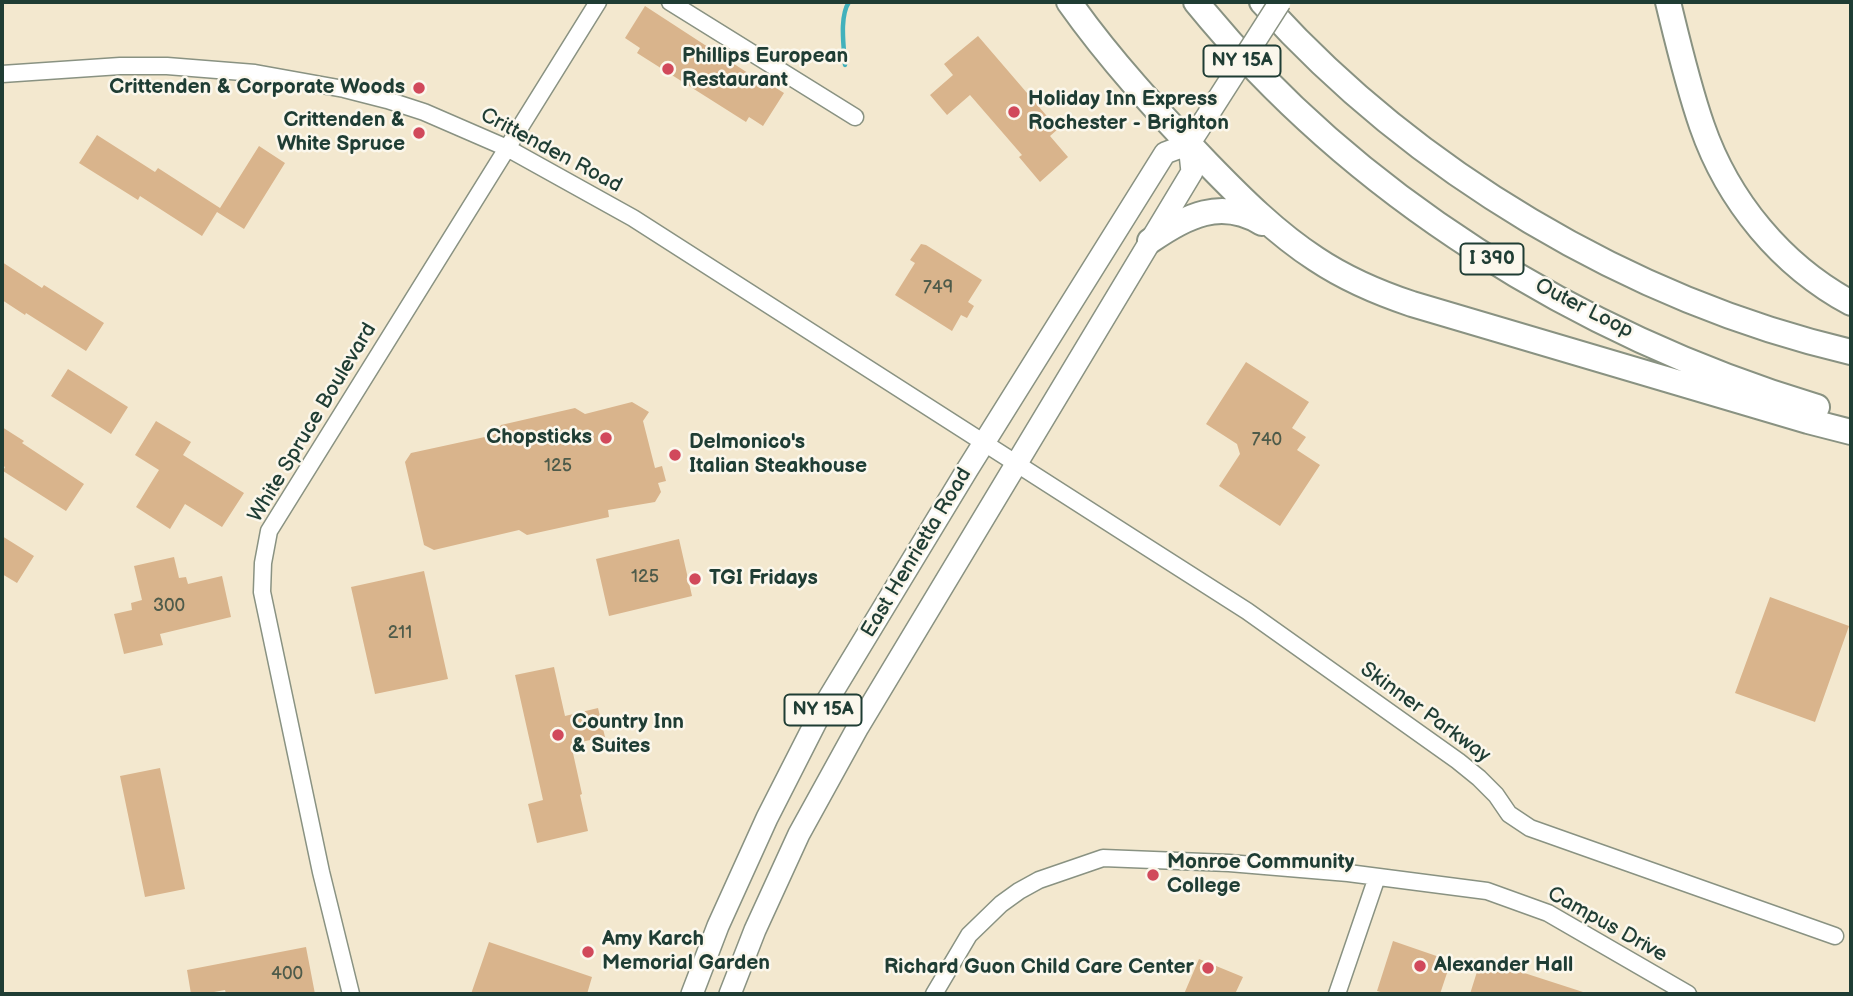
<!DOCTYPE html>
<html>
<head>
<meta charset="utf-8">
<style>
	body { margin:0 }
	#map { position:relative; width:1853px; height:996px; overflow:hidden; background:#f3e8cf; font-family:"Balsamiq Sans",sans-serif }
	canvas { display:block }
	.frame { position:absolute; inset:0; border:4px solid #1f3d34; pointer-events:none }
</style>
</head>
<body>
<div id="map">
<canvas width="1853" height="996"></canvas>
<div class="frame"></div>
</div>
<script>
const c = document.querySelector('canvas').getContext('2d');
c.lineJoin = 'round';
function stroke(path, color, width, dash) {
  c.strokeStyle = color;
  c.lineWidth = width;
  c.lineCap = dash ? 'butt' : 'round';
  c.setLineDash(dash || []);
  c.stroke(path);
}
function fill(path, color) {
  c.fillStyle = color;
  c.fill(path, 'evenodd');
}
function write(font, color, halo, rows, align = 'center') {
  c.font = font + ' "Balsamiq Sans",sans-serif';
  c.lineWidth = 5;
  c.setLineDash([]);
  c.textBaseline = 'middle';
  c.strokeStyle = halo;
  c.fillStyle = color;
  for (const [text, x, y, turn = 0] of rows) {
    c.save();
    c.translate(x, y);
    c.rotate((+turn || 0) * Math.PI / 180);
    c.textAlign = isNaN(turn) ? turn : align;
    if (halo) c.strokeText(text, 0, 0);
    c.fillText(text, 0, 0);
    c.restore();
  }
}
stroke(new Path2D(`
	M845,65c-1,-18 -6,-48 4,-63`), '#41b1bc', 4.5);
fill(new Path2D(`
	M645,6l106,69 1,-2 32,20 -21,33 -14,-9 -3,5 -109,-69 3,-5 -15,-10z
	M978,36l80,93 -8,7 18,21 -28,25 -21,-25 3,-2 -52,-60 -23,20 -17,-20 23,-20 -9,-11z
	M97,135l58,37 3,-4 62,40 39,-62 26,17 -41,66 -27,-17 -15,24 -62,-40 -2,4 -59,-37z
	M921,244l5,1 56,35 -14,22 6,4 -7,12 -6,-3 -9,16 -57,-36 20,-32 -5,-3z
	M2,262l40,26 2,-3 60,38 -18,28 -60,-38 -1,2 -23,-15z
	M1246,362l63,40 -17,26 14,9 -9,13 23,15 -40,61 -61,-40 21,-32 -3,-10 -31,-20z
	M68,369l60,38 -17,27 -60,-38z
	M632,402l17,10 -6,9 12,47 7,-2 4,15 -8,2 3,9 -6,10 -47,8 1,7 -82,18 -8,-5 -85,20 -10,-5 -19,-83 6,-9 83,-18 7,-10 74,-17 10,6z
	M156,421l35,21 -8,13 61,38 -22,34 -37,-23 -15,25 -34,-22 23,-37 -24,-15z
	M2,427l22,14 -2,2 62,41 -18,27 -63,-40 2,-4 -3,-2z
	M2,536l32,20 -17,27 -15,-9z
	M679,539l13,57 -83,20 -13,-57z
	M174,557l5,21 7,-1 2,7 34,-8 9,41 -71,17 3,11 -39,9 -10,-40 18,-4 -1,-7 11,-3 -8,-34z
	M424,571l24,108 -73,15 -24,-107z
	M1770,597l79,29 -34,96 -80,-29z
	M554,667l11,49 33,-8 7,29 -34,7 11,50 -2,1 8,36 -51,12 -9,-39 15,-4 -28,-125z
	M160,768l25,121 -40,8 -25,-121z
	M1393,941l58,20 -11,33h-52l-11,-3z
	M489,942l103,35 -5,17h-116z
	M306,947l9,47h-89l-1,-4 -22,4h-12l-4,-24z
	M1199,959l44,18 -8,17h-51z
	M1481,959l102,33v2h-113z`), '#d9b48c');
const minor = new Path2D(`
	M670,2l185,115
	M2,74l118,-8h47l88,7 89,16 43,11 37,12 83,36 126,70 509,326 105,67 211,150 21,17 17,17 13,19 21,14 305,108
	M351,994l-30,-122 -59,-280 1,-29 6,-32 329,-529
	M934,994l35,-59 32,-31 18,-13 20,-11 64,-22 126,5 119,10 139,18 61,22 140,81
	M1337,994l40,-117`);
const major = new Path2D(`
	M692,994l26,-68 49,-108 57,-112 143,-236 198,-317 24,-9
	M730,994l25,-64 44,-96 59,-107 334,-555 -3,-28 15,-23`);
const highway = new Path2D(`
	M1069,2c41,58 89,110 139,162 33,34 68,69 108,95 30,20 63,34 96,45l396,117 43,11
	M1196,2c158,194 383,333 621,405
	M1262,2c152,169 367,298 589,350
	M1668,2c10,41 20,84 34,124 26,75 80,140 149,177
	M1150,241c36,-25 71,-43 112,-18`);
stroke(minor, '#899282', 19);
stroke(major, '#899282', 24);
stroke(highway, '#899282', 28);
stroke(minor, '#fff', 16);
stroke(major, '#fff', 21);
stroke(highway, '#fff', 24);
const majorBridge = new Path2D(`
	M1204,121l76,-119`);
stroke(majorBridge, '#899282', 24, []);
stroke(majorBridge, '#fff', 21);
for (const [x, y, r, color] of [
	[668,69,7,"#d1495b"],
	[419,88,7,"#d1495b"],
	[1014,112,7,"#d1495b"],
	[419,133,7,"#d1495b"],
	[606,438,7,"#d1495b"],
	[675,455,7,"#d1495b"],
	[695,579,7,"#d1495b"],
	[558,735,7,"#d1495b"],
	[1153,875,7,"#d1495b"],
	[588,952,7,"#d1495b"],
	[1420,966,7,"#d1495b"],
	[1208,968,7,"#d1495b"]
]) {
  const dot = new Path2D();
  dot.arc(x, y, r, 0, 2 * Math.PI);
  c.fillStyle = color;
  c.fill(dot);
  stroke(dot, '#fbf7ec', 2.5);
}
write('18px', '#4e5b4a', null, [
	["749",938,288],
	["740",1267,440],
	["125",558,466],
	["125",645,577],
	["300",169,606],
	["211",400,633],
	["400",287,974]
]);
for (const [x, y, w] of [
	[1242,61,77],
	[1492,259,63],
	[823,710,77]
]) {
  const box = new Path2D();
  box.roundRect(x - w / 2, y - 15.5, w, 31, 5);
  c.fillStyle = '#fbf7ec';
  c.fill(box);
  stroke(box, '#1f3d34', 2);
}
write('bold 19px', '#1f3d34', null, [
	["NY 15A",1242,61],
	["I 390",1492,259],
	["NY 15A",823,710]
]);
write('bold 21px', '#1f3d34', '#fbf7ec', [
	["Phillips European",682,57],
	["Restaurant",682,81],
	["Crittenden & Corporate Woods",405,88,"right"],
	["Holiday Inn Express",1028,100],
	["Rochester - Brighton",1028,124],
	["Crittenden &",405,121,"right"],
	["White Spruce",405,145,"right"],
	["Chopsticks",592,438,"right"],
	["Delmonico's",689,443],
	["Italian Steakhouse",689,467],
	["TGI Fridays",709,579],
	["Country Inn",572,723],
	["& Suites",572,747],
	["Monroe Community",1167,863],
	["College",1167,887],
	["Amy Karch",602,940],
	["Memorial Garden",602,964],
	["Alexander Hall",1434,966],
	["Richard Guon Child Care Center",1194,968,"right"]
], 'left');
write('21px', '#1f3d34', '#fbf7ec', [
	["Crittenden Road",551,151,28],
	["Outer Loop",1584,309,27],
	["White Spruce Boulevard",313,423,-59],
	["East Henrietta Road",917,553,-59],
	["Skinner Parkway",1425,713,36],
	["Campus Drive",1607,925,29]
]);
</script>
</body>
</html>
